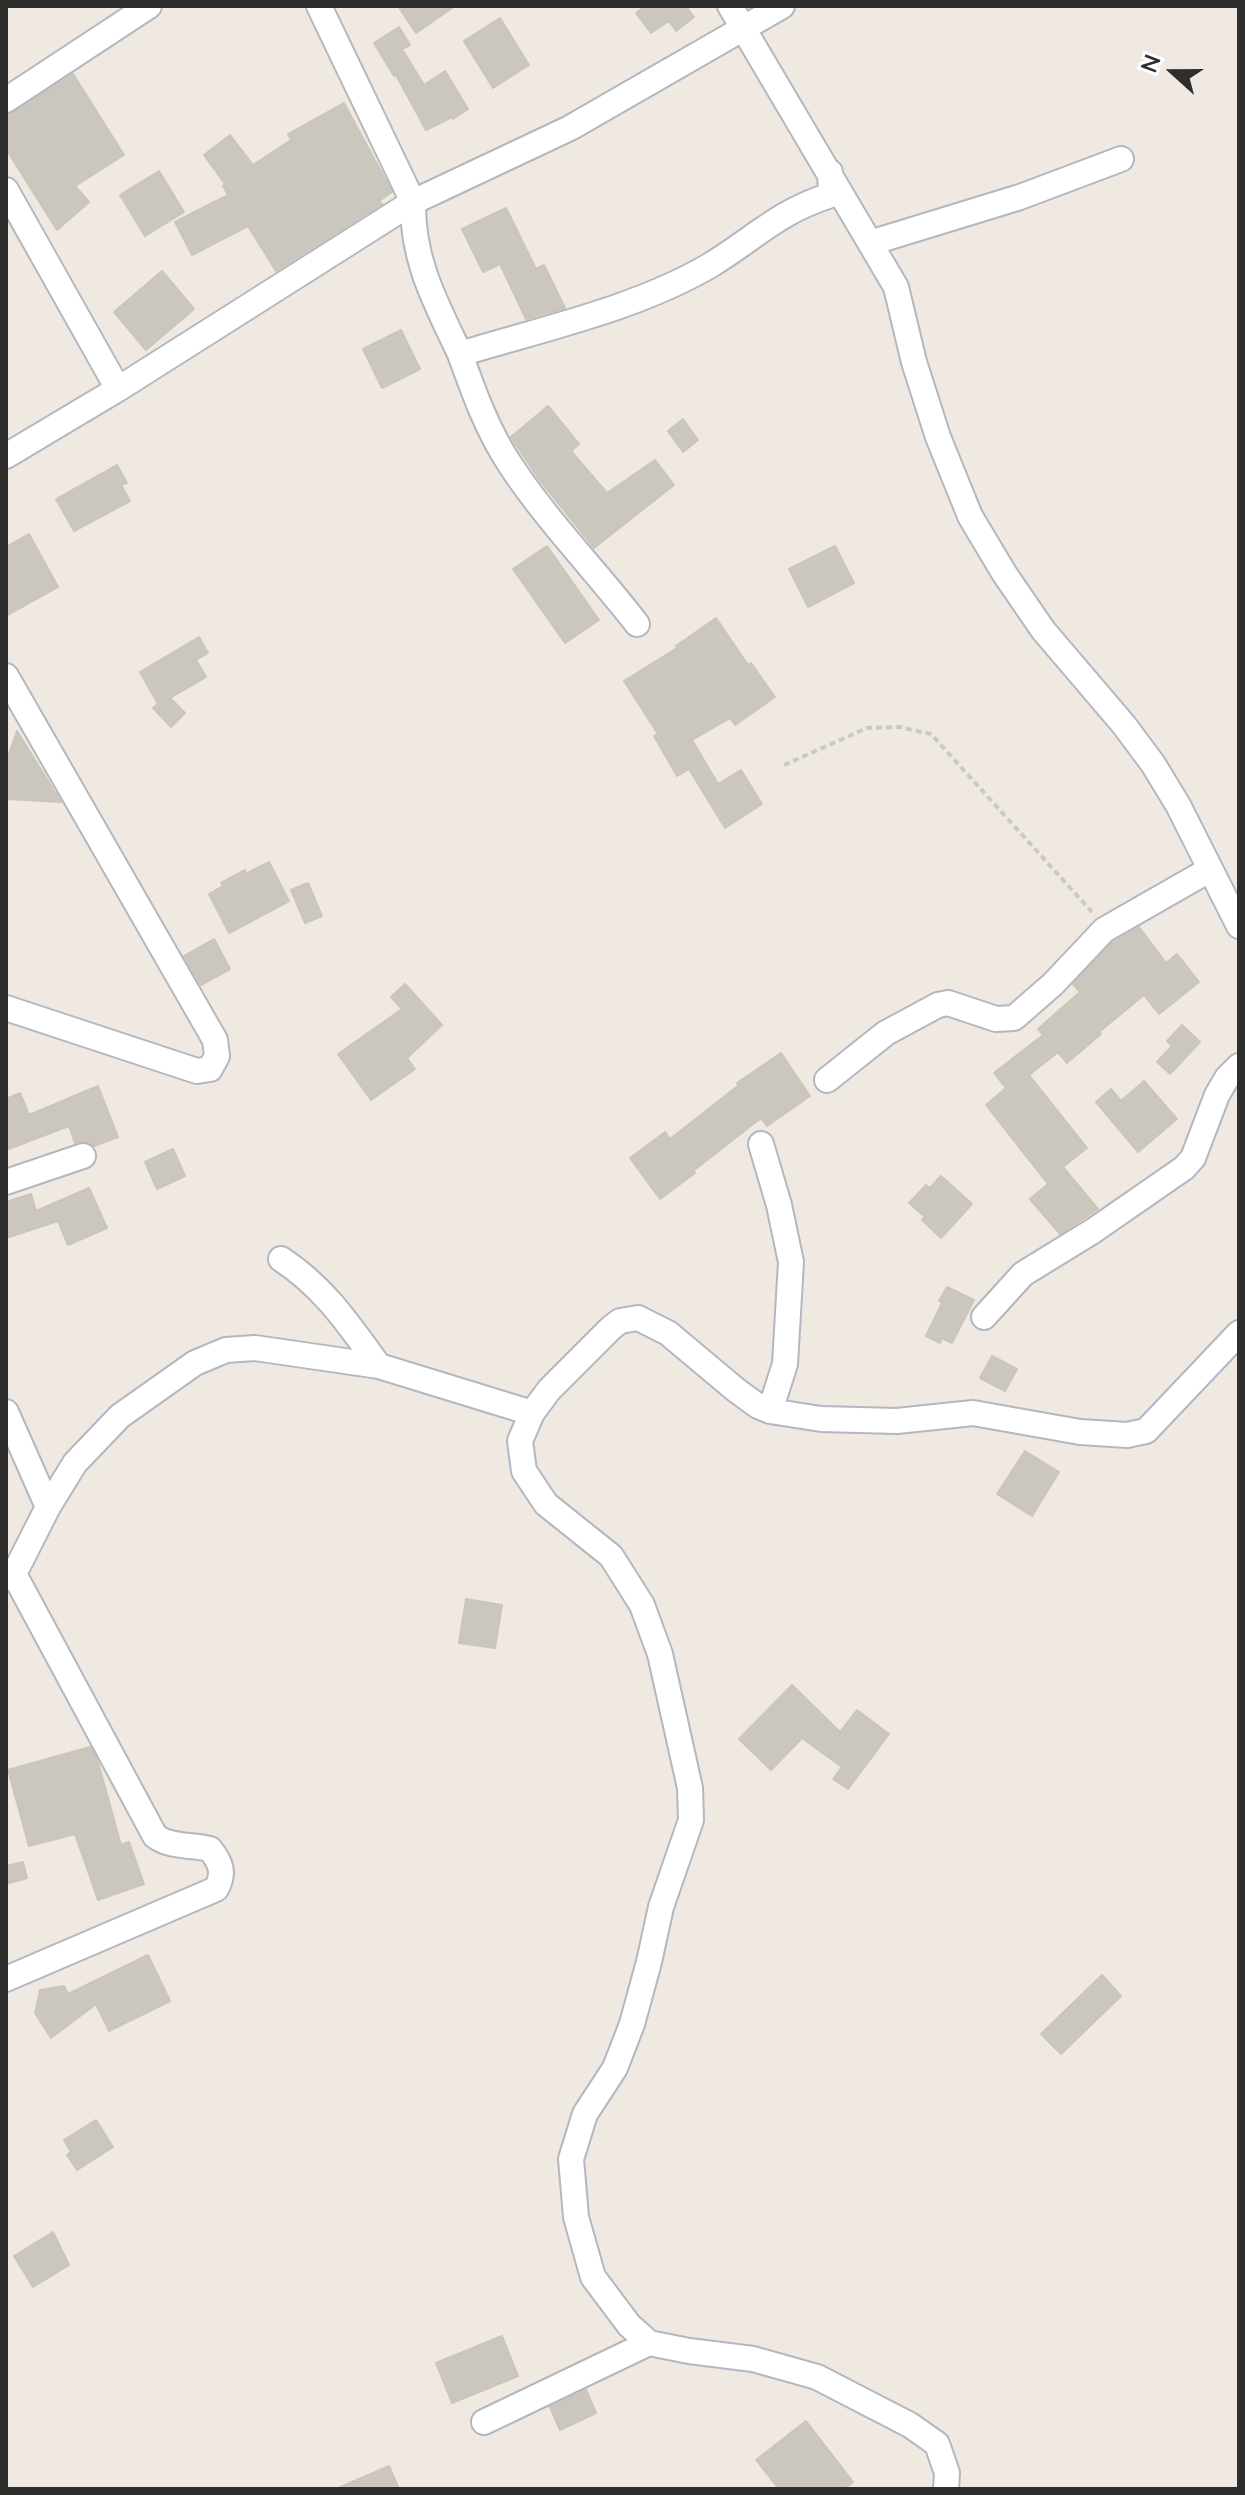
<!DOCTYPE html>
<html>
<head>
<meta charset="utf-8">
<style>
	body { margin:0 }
	#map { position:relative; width:1245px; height:2495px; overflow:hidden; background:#efe9e1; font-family:Lato,sans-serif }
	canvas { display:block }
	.frame { position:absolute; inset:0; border:8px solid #2e2e2e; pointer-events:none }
	.north { position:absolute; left:1133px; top:32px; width:80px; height:80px; -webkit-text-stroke:6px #fff; paint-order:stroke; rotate:291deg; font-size:22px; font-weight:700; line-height:32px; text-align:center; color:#2e2e2e }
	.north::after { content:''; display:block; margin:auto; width:28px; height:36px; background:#2e2e2e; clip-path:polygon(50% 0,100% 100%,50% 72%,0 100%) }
</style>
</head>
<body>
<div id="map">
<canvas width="1245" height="2495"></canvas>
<div class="frame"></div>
<div class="north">N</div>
</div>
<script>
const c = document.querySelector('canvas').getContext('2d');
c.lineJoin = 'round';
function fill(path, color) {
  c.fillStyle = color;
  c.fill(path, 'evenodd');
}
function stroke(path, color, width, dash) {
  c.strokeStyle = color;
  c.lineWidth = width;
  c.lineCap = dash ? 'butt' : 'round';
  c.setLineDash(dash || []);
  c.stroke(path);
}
const building = new Path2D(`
	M398,6h57l-39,27z
	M646,6h44l-3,2 7,9 -18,14 -7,-10 -18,12 -15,-20z
	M500,18l29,47 -36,23 -29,-47z
	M399,27l11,18 -8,4 22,36 21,-14 23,38 -15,10 -1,-2 -26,13 -30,-55 -2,1 -20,-33z
	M73,74l51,81 -49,31 14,16 -32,28 -51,-81v-32z
	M344,103l48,89 -13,9 3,3 -106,67 -28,-45 -56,29 -17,-33 53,-27 -5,-9 2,-2 -21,-29 26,-20 23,30 38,-25 -3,-6z
	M159,171l25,41 -39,24 -25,-41z
	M506,208l30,61 8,-4 21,43 -39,11 -26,-55 -17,8 -21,-43z
	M162,271l32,38 -48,41 -32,-38z
	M401,330l19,39 -38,19 -19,-39z
	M548,406l31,38 -8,7 36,42 48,-33 19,25 -80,63 -56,-70 -27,-41z
	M683,419l15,21 -15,12 -15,-21z
	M117,465l10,18 -6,2 9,16 -56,30 -18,-32z
	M29,534l29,53 -52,29v-69z
	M547,546l52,74 -34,23 -52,-74z
	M835,546l19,37 -46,24 -19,-38z
	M716,618l32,47 3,-2 24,34 -40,28 -5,-7 -38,22 26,44 23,-14 21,34 -37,24 -36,-59 -12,7 -23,-40 4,-2 -34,-53 53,-33 -1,-2z
	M199,637l9,16 -12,7 10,17 -36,21 15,15 -14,14 -18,-19 5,-4 -18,-32z
	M17,731l44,71 -55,-3v-37z
	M269,862l20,39 -60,32 -20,-39 14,-8 -2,-3 24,-13 1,4z
	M308,883l14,33 -17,7 -14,-33z
	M1139,927l27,36 11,-9 22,28 -40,32 -15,-19 -45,37 2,2 -34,29 -9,-11 -29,23 58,73 -24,19 35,42 -38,25 -30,-35 18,-15 -62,-79 20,-17 -12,-15 49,-38 -5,-6 42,-37 -7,-8 39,-41z
	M214,939l16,30 -29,16 -17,-29z
	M405,984l37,41 -35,33 8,11 -44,31 -33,-46 64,-45 -11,-12z
	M1182,1025l18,17 -30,32 -13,-12 15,-16 -5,-5z
	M781,1053l29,43 -43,30 -6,-8 -68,53 2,2 -35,26 -30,-41 35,-26 5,7 69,-54 -2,-2z
	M1144,1081l33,38 -39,33 -42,-50 15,-13 10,12z
	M98,1086l20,51 -24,9 -9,-5 -10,2 -6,-17 -63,24v-51l14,-6 9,22z
	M173,1149l12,27 -28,13 -12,-27z
	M941,1176l31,28 -31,34 -19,-18 3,-3 -16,-14 17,-18 4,3z
	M89,1188l18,40 -39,17 -10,-24 -52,17v-36l25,-8 5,17z
	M947,1287l27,13 -22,43 -10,-5 -2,5 -14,-7 16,-33 -3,-2z
	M992,1356l25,13 -12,22 -25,-13z
	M1025,1451l34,21 -27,44 -35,-22z
	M466,1599l36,6 -7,43 -36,-5z
	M792,1685l48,47 17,-22 32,24 -41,55 -15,-10 9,-12 -40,-29 -31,32 -32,-31z
	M90,1747l8,15 23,83 8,-3 15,42 -46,16 -23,-66 -46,12 -21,-76z
	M23,1862l4,16 -21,6v-18z
	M148,1955l22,46 -61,30 -13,-27 -45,34 -16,-25 5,-23 24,-4 4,8z
	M1102,1975l19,21 -60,58 -20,-20z
	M96,2120l17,27 -36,23 -10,-15 4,-3 -7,-12z
	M53,2232l16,33 -36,22 -19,-31z
	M502,2336l16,40 -66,27 -16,-40z
	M586,2390l10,23 -36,17 -10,-23z
	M806,2421l47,61 -9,7h-65l-23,-29z
	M389,2466l10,23h-63z`);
fill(building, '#cbc7bf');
stroke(building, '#cbc5ba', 2);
const street = new Path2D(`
	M730,6l166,281 18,75 24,75 32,79 34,57 39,57 81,95 29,39 25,41 61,121
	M782,6l-212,122 -157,74c-1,59 23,101 47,152 82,-25 175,-45 249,-88 45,-27 68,-54 122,-71l-1,-23
	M6,100l143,-94
	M6,190l112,199
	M870,243l150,-46 101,-38
	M460,354c14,39 28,78 51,112 37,56 85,105 126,158
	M6,456l112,-67 295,-187 -94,-196
	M6,676l209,364 2,16 -7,13 -13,2 -191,-63
	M827,1080l59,-47 52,-28 10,-2 48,16 18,-1 39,-34 51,-54 105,-60
	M761,1144l18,61 12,57 -6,102 -15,47
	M6,1182l77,-26
	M281,1259c44,29 68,66 98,107
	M984,1317l39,-43 70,-43 91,-63 9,-10 24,-63 10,-17 12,-12
	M6,1412l42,95
	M6,1578l8,-4 34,-67 27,-44 45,-47 75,-53 31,-13 29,-2 124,18 153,47
	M6,1979l210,-90c9,-16 5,-26 -6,-40 -19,-5 -39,-1 -55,-13l-141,-262
	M484,2422l165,-79
	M946,2489l1,-16 -10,-29 -27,-19 -93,-48 -64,-18 -64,-8 -40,-8 -20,-18 -36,-48 -17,-60 -5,-58 14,-45 30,-46 17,-44 17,-62 12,-55 30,-87 -1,-32 -30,-134 -18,-49 -31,-49 -65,-52 -22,-33 -4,-30 12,-28 17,-23 62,-62 9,-7 18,-3 30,15 68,57 22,16 12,5 51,8 76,2 76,-8 107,19 47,3 19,-4 93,-98`);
stroke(street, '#b4b7c1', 28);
stroke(new Path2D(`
	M784,765l83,-37 32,-1 32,7 161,178`), '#c9c9c9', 4, [6, 4]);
stroke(street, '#fff', 24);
</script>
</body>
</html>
